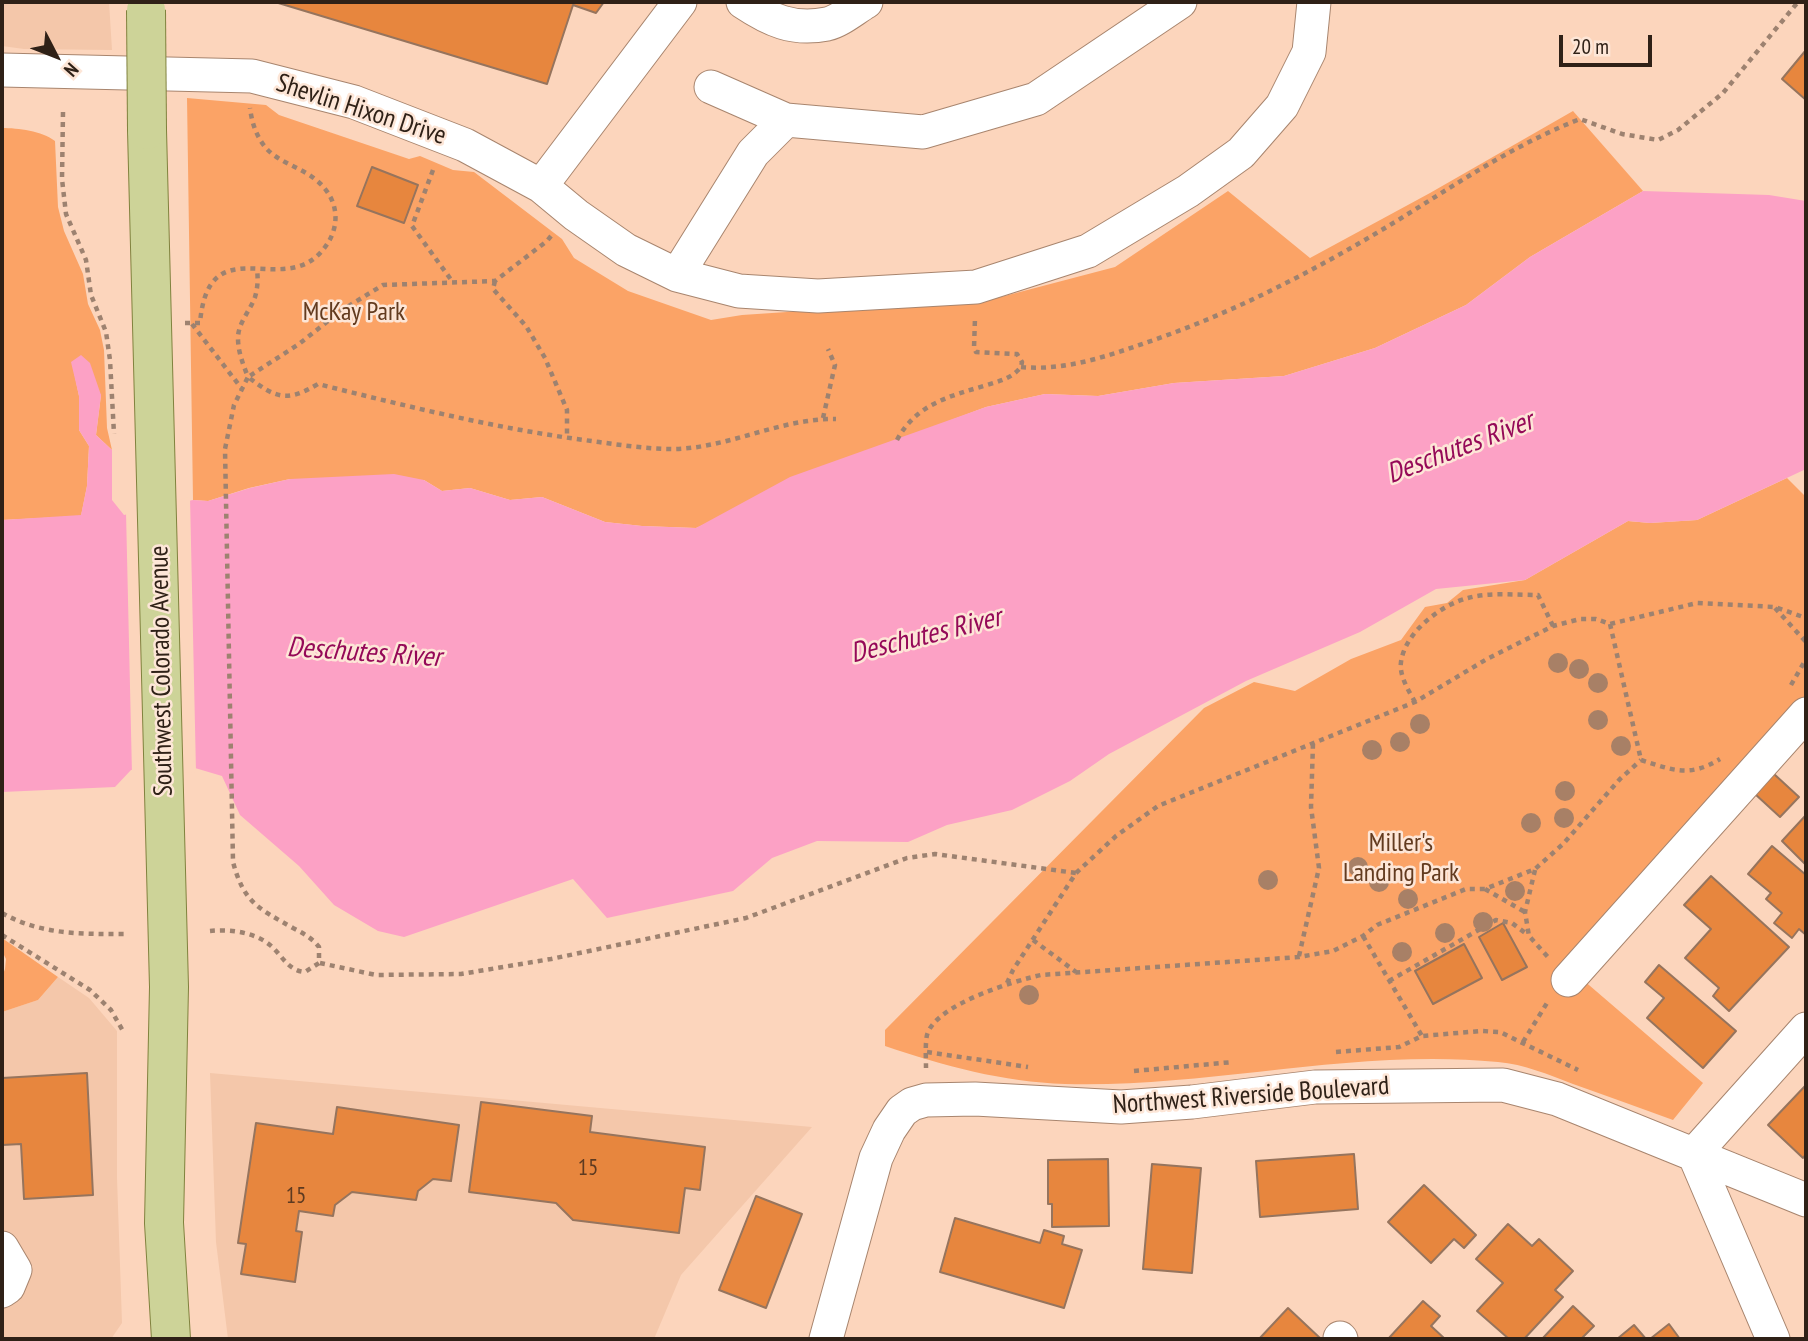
<!DOCTYPE html>
<html>
<head>
<meta charset="utf-8">
<style>
	body { margin:0 }
	#map { position:relative; width:1808px; height:1341px; overflow:hidden; background:#fcd5bc; font-family:"PT Sans Narrow",sans-serif }
	canvas { display:block }
	.frame { position:absolute; inset:0; border:4px solid #2f2117; pointer-events:none }
	.north { position:absolute; left:21px; top:21px; width:70px; height:70px; -webkit-text-stroke:5px #fde6d7; paint-order:stroke; rotate:132deg; font-size:19px; font-weight:700; line-height:28px; text-align:center; color:#2f2117 }
	.north::after { content:''; display:block; margin:auto; width:24px; height:32px; background:#2f2117; clip-path:polygon(50% 0,100% 100%,50% 72%,0 100%) }
	.scale { position:absolute; left:1559px; top:35px; width:93px; height:32px; box-sizing:border-box; border:4px solid #2f2117; border-top:0; padding-left:9px; font-size:21px; line-height:24px; white-space:nowrap; color:#2f2117; -webkit-text-stroke:5px #fde6d7; paint-order:stroke }
</style>
</head>
<body>
<div id="map">
<canvas width="1808" height="1341"></canvas>
<div class="frame"></div>
<div class="north">N</div>
<div class="scale">20 m</div>
</div>
<script>
const c = document.querySelector('canvas').getContext('2d');
c.lineJoin = 'round';
function fill(path, color) {
  c.fillStyle = color;
  c.fill(path, 'evenodd');
}
function stroke(path, color, width, dash) {
  c.strokeStyle = color;
  c.lineWidth = width;
  c.lineCap = dash ? 'butt' : 'round';
  c.setLineDash(dash || []);
  c.stroke(path);
}
function write(font, color, halo, rows, align = 'center') {
  c.font = font + ' "PT Sans Narrow",sans-serif';
  c.lineWidth = 5;
  c.setLineDash([]);
  c.textBaseline = 'middle';
  c.strokeStyle = halo;
  c.fillStyle = color;
  for (const [text, x, y, turn = 0] of rows) {
    c.save();
    c.translate(x, y);
    c.rotate((+turn || 0) * Math.PI / 180);
    c.textAlign = isNaN(turn) ? turn : align;
    if (halo) c.strokeText(text, 0, 0);
    c.fillText(text, 0, 0);
    c.restore();
  }
}
fill(new Path2D(`
	M2,2h107l3,48 -88,-1 -22,-3z
	M58,977l31,21 28,33v147l5,145 -11,16h-109v-327l36,-12z
	M210,1073l602,54 -131,148 -27,64h-426l-12,-97z`), '#f4c7aa');
fill(new Path2D(`
	M187,98l79,7 13,10 130,44 11,-3 33,14 21,2 88,67 12,19 54,33 83,29 31,-5 255,-17 118,-31 113,-76 82,67 120,-65 143,-82 70,80 -113,66 -64,48 -91,43 -91,28 -110,7 -76,13 -53,-2 -59,13 -112,42 -178,79 -54,-2 -37,-4 -63,-25 -32,3 -40,-12 -28,3 -18,-11 -134,-1 -41,9 -41,13 -15,-1z
	M2,128c16,0 40,3 53,13l3,66 6,24 19,43 5,30 12,26 4,20 3,78 5,22 -16,-15 5,-40 -29,-33 7,34v34l10,16 -2,40 -6,30 -79,4z
	M1787,478l19,19v200l-238,270 135,116 -30,37c-33,-12 -66,-24 -100,-36 -24,-9 -49,-20 -75,-22 -145,-14 -288,26 -433,22 -62,-2 -121,-18 -180,-38v-16l319,-322 50,-26 41,9 56,-32 50,-19 24,-33 22,-4 16,-13 62,-10 103,-59 22,2 47,-3z
	M2,938l56,39 -20,23 -36,12v-35l3,-8 1,-10 -4,-8z`), '#fba366');
fill(new Path2D(`
	M1643,191l126,4 37,6v268l-109,51 -47,3 -22,-2 -103,59 -89,9 -76,43 -114,49 -137,73 -39,27 -58,29 -65,15 -39,17 -91,-1 -45,17 -39,33 -126,27 -34,-39 -169,58 -26,-6 -44,-26 -35,-39 -59,-51 -18,-39 -27,-8 -64,2 -16,17 -113,5v-272l79,-5 6,-29 2,-40 -10,-16v-34l-8,-34 10,-7 9,8 11,32 -5,40 16,15v50l12,15 69,-15 15,1 42,-13 40,-9 104,-5 30,6 18,11 28,-3 40,12 32,-3 63,25 37,4 54,2 94,-51 196,-70 59,-13 53,2 76,-13 110,-7 91,-28 91,-43 64,-48z`), '#fca1c5');
fill(new Path2D(`
	M190,497l6,275 -64,2 -6,-262z`), '#fcd5bc');
const building = new Path2D(`
	M275,2h329l-8,11 -23,-8 -26,79z
	M1806,50v50l-24,-21z
	M372,167l46,18 -14,38 -47,-17z
	M1774,774l25,23 -19,20 -25,-23z
	M1806,815v50l-24,-24z
	M1772,846l34,29v60l-7,-6 -7,9 -18,-15 8,-10 -16,-14 5,-6 -23,-19z
	M1711,876l78,71 -60,64 -16,-15 6,-8 -34,-30 26,-29 -27,-24z
	M1503,923l24,44 -25,13 -23,-43z
	M1464,944l18,34 -49,26 -18,-33z
	M1659,965l77,66 -33,37 -56,-50 17,-20 -19,-16z
	M87,1073l6,122 -69,4 -3,-55 -19,1v-67z
	M1806,1085v69l-3,4 -35,-33z
	M481,1102l111,14 -2,16 115,15 -5,43 -15,-2 -6,45 -106,-13 -17,-17 -87,-11z
	M337,1107l122,18 -8,56 -18,-2 -15,12 -2,9 -64,-8 -17,13 -2,11 -34,-5 -3,20 6,1 -7,50 -54,-8 5,-30 -8,-1 18,-120 77,11z
	M1354,1154l4,55 -98,8 -4,-56z
	M1108,1159l1,67 -57,1v-23h-4v-44z
	M1152,1164l49,4 -9,105 -49,-4z
	M1424,1185l52,50 -12,13 -10,-9 -23,24 -43,-41z
	M756,1196l46,18 -36,94 -47,-18z
	M955,1218l85,25 4,-13 20,6 -2,8 20,6 -18,58 -124,-36z
	M1508,1224l24,22 7,-7 34,32 -18,19 8,7 -39,42h-15l-32,-28 26,-28 -27,-24z
	M1423,1301l17,15 -9,10 14,13h-57z
	M1573,1306l21,20 -13,13h-39z
	M1288,1308l33,31h-62z
	M1669,1324l11,15h-30z
	M1634,1325l12,14h-29z`);
fill(building, '#e7863e');
stroke(building, '#96745d', 2);
const minor = new Path2D(`
	M743,2c27,18 50,29 84,22 13,-3 27,-15 39,-22
	M2,70l250,6 102,26 111,43 76,41 35,29 50,35 51,25 62,16 79,5 158,-9 112,-36 100,-60 53,-38 41,-47 27,-54 5,-50
	M711,87l75,33 137,12 113,-33 144,-97
	M541,186l139,-184
	M677,275l76,-122 33,-33
	M1568,980l238,-266
	M2,1248l13,22 -7,17 -6,4
	M1340,1338l1,1
	M826,1339l50,-181 13,-28 13,-19 10,-7 14,-4 49,-1 146,8 71,-5 123,-15 188,-2 54,14 249,101
	M1773,1339l-79,-185 112,-125`);
const major = new Path2D(`
	M147,130l22,857 -5,236 7,116`);
stroke(minor, '#a8856e', 35);
stroke(major, '#80823e', 40);
stroke(new Path2D(`
	M63,112l-1,67 4,35 20,46 5,35 15,37 4,28 4,74
	M433,170l-21,56 40,55
	M551,236l-4,5 -52,40 -112,4 -41,25 -43,34 -51,33c28,21 38,26 70,7 88,22 176,44 266,56 30,4 60,9 90,9 55,-1 107,-31 162,-30
	M495,281l-2,8 33,37 19,32 22,52v27
	M185,323h15c8,-93 77,-30 117,-67 24,-22 26,-55 -2,-77 -15,-12 -37,-17 -49,-31 -10,-12 -14,-25 -16,-40
	M192,324l50,65
	M1021,367c43,4 84,-10 124,-24 86,-29 167,-71 245,-118 64,-39 119,-78 190,-106l42,15 36,6 20,-10 45,-37 75,-91
	M823,418l12,-53 -7,-16
	M897,440c19,-36 53,-44 90,-55 13,-4 25,-7 34,-18l1,-5 -5,-8 -41,-2 -2,-4 1,-30
	M1775,608l31,34
	M1610,624l31,136
	M1791,685l15,-26
	M1415,702c-6,-11 -16,-26 -14,-40 4,-30 40,-57 67,-64 21,-6 48,-3 70,-3l15,31
	M1641,760c32,10 48,18 79,-1
	M1535,870l-10,42 4,24 19,21
	M1485,889l40,23
	M2,913c39,22 79,21 123,21
	M210,931c20,-2 44,1 60,14 12,10 18,26 35,27l14,-9v-16c-7,-9 -16,-14 -26,-19 -35,-20 -49,-25 -60,-66l-8,-413 9,-44 14,-28c-5,-13 -10,-25 -10,-39 0,-15 12,-27 17,-41 3,-10 3,-19 2,-28
	M2,935l88,55 21,20 12,21
	M1363,936l59,100
	M1033,940l43,32
	M1299,956l20,-88 -8,-61 2,-64
	M320,963l56,12 85,-1 90,-15 195,-41 161,-60 28,-4 141,19
	M1389,981l107,-61 16,3 16,12
	M1007,983l6,-13 63,-97 40,-37 42,-30 257,-104 72,-43 66,-33 27,-7h16l14,5 87,-21 78,4 31,11
	M1523,1042l24,-39
	M927,1052l101,15
	M1336,1052l63,-5 23,-11 59,-5 19,1 78,38
	M926,1068c0,-10 -1,-23 1,-33 8,-30 86,-54 114,-60l258,-18 34,-6 30,-15 14,-11 89,-36h19l50,-20 28,-25 57,-65 21,-19
	M1134,1071l99,-9`), '#9d8270', 4.5, [5, 5]);
stroke(minor, '#fff', 33);
stroke(major, '#cdd398', 38);
const majorBridge = new Path2D(`
	M146,10l1,120`);
stroke(majorBridge, '#80823e', 40, []);
stroke(majorBridge, '#cdd398', 38);
c.fillStyle = '#a88066';
for (const [x, y] of [
	[1558,663],
	[1579,669],
	[1598,683],
	[1598,720],
	[1420,724],
	[1400,742],
	[1621,746],
	[1372,750],
	[1565,791],
	[1564,818],
	[1531,823],
	[1358,867],
	[1268,880],
	[1379,882],
	[1515,891],
	[1408,899],
	[1483,922],
	[1445,933],
	[1402,952],
	[1029,995]
]) {
  c.beginPath();
  c.arc(x, y, 10, 0, 2 * Math.PI);
  c.fill();
}
write('23px', '#5d3a21', null, [
	["15",588,1168],
	["15",296,1196]
]);
write('26px', '#2f2117', '#fde6d7', [
	["Shevlin Hixon Drive",361,110,18],
	["Southwest Colorado Avenue",162,671,-91],
	["Northwest Riverside Boulevard",1251,1096,-4]
]);
write('26px', '#633b1f', '#fde6d7', [
	["McKay Park",354,313],
	["Miller's",1401,844],
	["Landing Park",1401,874]
]);
write('italic 28px', '#950958', '#fde6d7', [
	["Deschutes River",1460,448,-21],
	["Deschutes River",926,636,-14],
	["Deschutes River",364,653,4]
]);
</script>
</body>
</html>
